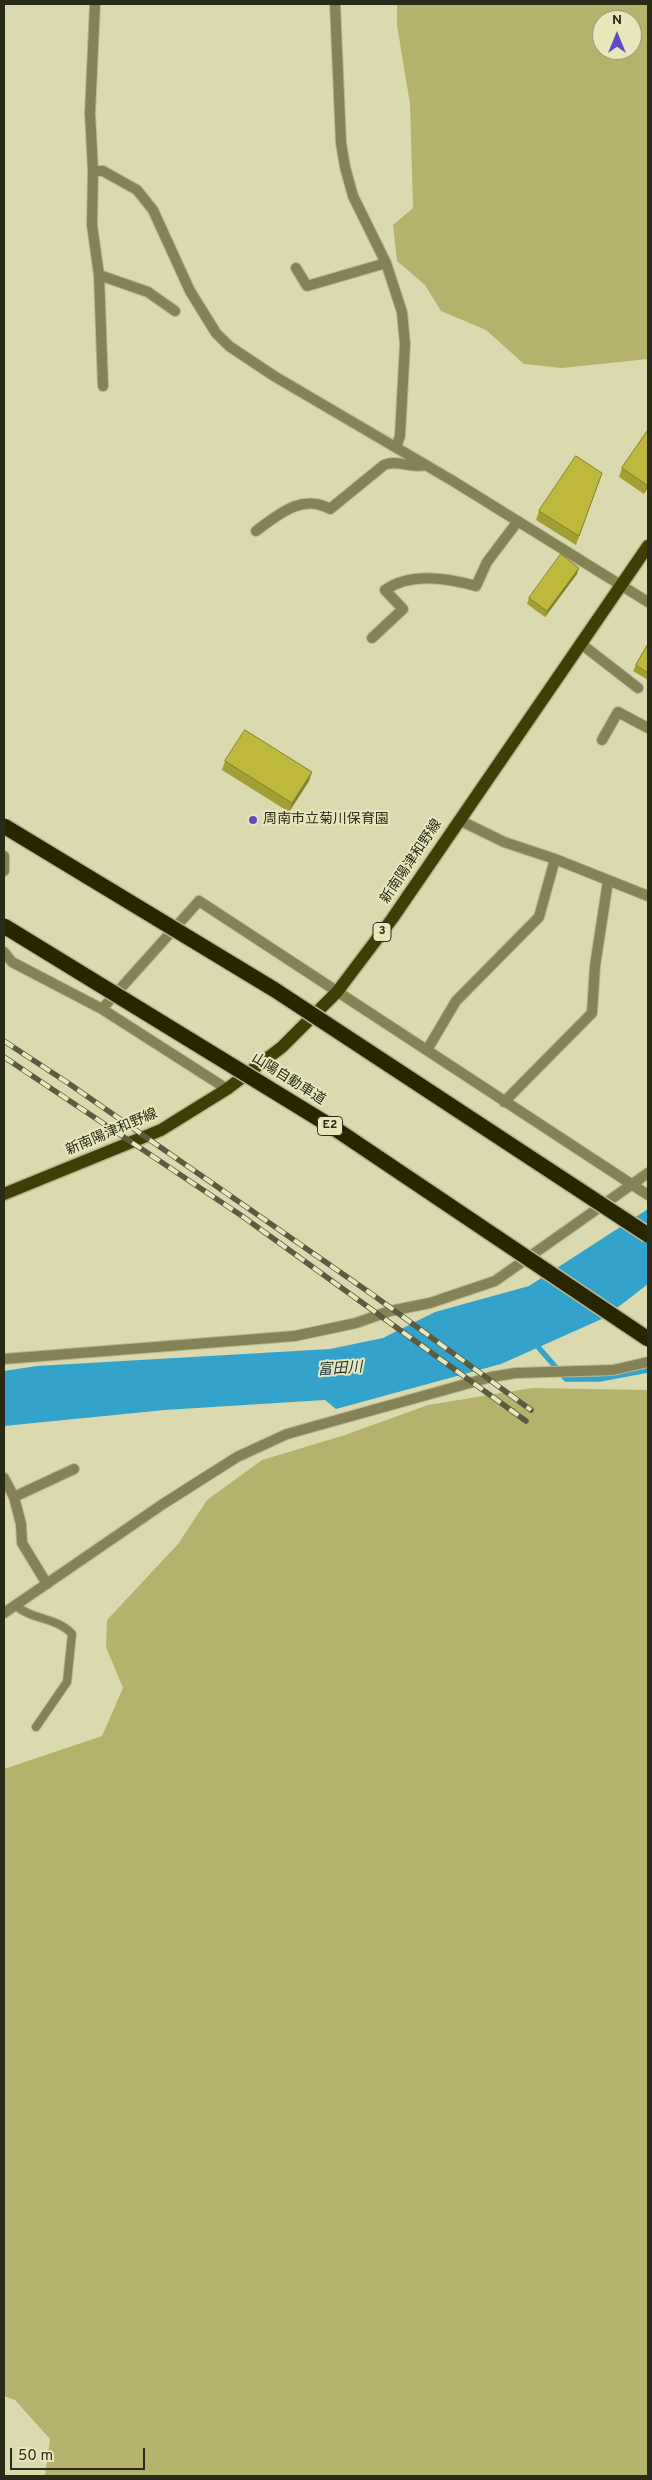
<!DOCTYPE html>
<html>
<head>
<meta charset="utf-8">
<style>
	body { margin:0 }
	#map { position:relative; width:652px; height:2480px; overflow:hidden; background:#dbdaaf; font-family:Overpass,sans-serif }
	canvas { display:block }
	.frame { position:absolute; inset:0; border:5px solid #2a2a19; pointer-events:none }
	.north { position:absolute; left:592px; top:10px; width:50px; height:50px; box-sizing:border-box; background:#e8e7bc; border:1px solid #9c9b7b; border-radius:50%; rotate:0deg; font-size:14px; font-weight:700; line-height:20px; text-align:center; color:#2a2a19 }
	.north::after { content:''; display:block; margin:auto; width:18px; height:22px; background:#614ac2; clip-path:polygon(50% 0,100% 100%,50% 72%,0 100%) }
	.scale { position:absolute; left:10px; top:2448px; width:135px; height:22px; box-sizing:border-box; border:2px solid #2a2a19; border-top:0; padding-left:6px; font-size:15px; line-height:18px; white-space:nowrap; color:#2a2a19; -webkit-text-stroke:4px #e8e7bc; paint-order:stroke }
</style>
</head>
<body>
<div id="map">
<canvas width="652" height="2480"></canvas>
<div class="frame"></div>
<div class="north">N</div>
<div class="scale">50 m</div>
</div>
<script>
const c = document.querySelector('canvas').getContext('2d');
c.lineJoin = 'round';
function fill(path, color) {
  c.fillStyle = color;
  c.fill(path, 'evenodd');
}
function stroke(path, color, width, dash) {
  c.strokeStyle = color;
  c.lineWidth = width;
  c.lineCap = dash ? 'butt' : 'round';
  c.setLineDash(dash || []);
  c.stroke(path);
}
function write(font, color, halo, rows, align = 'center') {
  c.font = font + ' Overpass,"Noto Sans JP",sans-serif';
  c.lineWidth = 4;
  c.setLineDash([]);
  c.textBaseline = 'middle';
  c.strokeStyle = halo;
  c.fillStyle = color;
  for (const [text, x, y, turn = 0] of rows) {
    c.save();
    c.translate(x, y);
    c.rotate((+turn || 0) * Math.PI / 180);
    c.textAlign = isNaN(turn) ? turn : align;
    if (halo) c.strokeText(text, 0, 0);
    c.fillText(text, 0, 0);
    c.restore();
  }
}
fill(new Path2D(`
	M397,4h251v355l-86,9 -38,-4 -38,-34 -45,-19 -16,-26 -28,-24 -4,-36 20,-17 -3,-104 -13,-79zM602,20h30v30h-30z
	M532,1388l116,2v1086h-603l5,-37 -35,-39 -11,-4v-627l98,-33 21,-48 -17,-41 1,-27 71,-76 29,-44 55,-40 83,-25 83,-30z`), '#b4b26c');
fill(new Path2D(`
	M648,1209v75l-44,34 -103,46 -165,45 -11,-9 -160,10 -161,16v-55l33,-5 293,-17 53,-11 52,-26 94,-26z`), '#34a3cb');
stroke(new Path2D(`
	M537,1342l2,6 27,31h33l49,-9`), '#34a3cb', 5.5);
const lane = new Path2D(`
	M15,1605c16,15 42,12 57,29l-5,48 -31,45`);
const street = new Path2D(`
	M95,4l-5,109 3,58 -1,54 7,50 4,111
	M335,4l6,139 4,24 8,29 33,67 16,49 3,32 -5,92 -4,11
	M93,171h10l34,19 16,20 37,81 26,42 13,13 45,30 179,105 195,121
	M296,268l11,18 79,-23
	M99,275l49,17 27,19
	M256,531c22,-16 46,-38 74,-22l54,-44c14,-6 27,4 42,0
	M372,638l31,-29 -18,-19c25,-18 63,-12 91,-4l11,-24 31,-41
	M580,643l58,45
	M602,740l16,-28 30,16
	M459,820l45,22 51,17 93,37
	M4,856v15
	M4,952l8,10 90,47 97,-108 449,294
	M102,1009l125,80
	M427,1050l29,-49 83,-84 16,-58
	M504,1102l88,-89 3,-47 13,-85
	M4,1359l291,-23 61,-13 34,-12 40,-8 65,-22 153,-108
	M4,1478l10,19 60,-28
	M14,1497l7,27 1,19 25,41
	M4,1613l159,-109 74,-47 50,-23 204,-57 25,-4 97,-3 35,-8`);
const primary = new Path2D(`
	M4,1194l157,-64 66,-41 55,-42 55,-55 55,-73 256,-373`);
stroke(lane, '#b8b791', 10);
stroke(street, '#b8b791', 12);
stroke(primary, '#b8b791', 15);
stroke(lane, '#858356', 8);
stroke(street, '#858356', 10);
stroke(primary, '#403d05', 12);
const rail = new Path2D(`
	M4,1041l64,42 305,212 158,115
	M4,1057l238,159 284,205`);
stroke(rail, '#5b5a42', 5.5);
stroke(rail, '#e8e7bc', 4, [11]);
const highwayBridge = new Path2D(`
	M4,826l271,164 373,245
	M4,926l333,204 311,209`);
stroke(highwayBridge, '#b8b791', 18, []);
stroke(highwayBridge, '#282600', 15);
fill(new Path2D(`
	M648,430v57l-4,7 -25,-17 3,-9z
	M602,473l-26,72 -40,-25 3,-9z
	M577,574l-32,43 -18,-13 2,-6z
	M648,644v36l-15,-9 3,-6z
	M225,761l84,20 -20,31 -67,-42z`), '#a39e34');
fill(new Path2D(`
	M648,483v4l-4,7 3,-9z
	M579,568l-2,6 -32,43 2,-6z
	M312,772l-3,9 -20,31 3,-9z`), '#85812b');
const building = new Path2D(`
	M648,430v53l-1,2 -25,-17z
	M576,456l26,17 -23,63 -40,-25z
	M561,554l18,14 -32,43 -18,-13z
	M648,644v29l-12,-8z
	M245,730l67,42 -20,31 -67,-42z`);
fill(building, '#beb83d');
stroke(building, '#85812b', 1);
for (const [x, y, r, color] of [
	[253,820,5,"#614ac2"]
]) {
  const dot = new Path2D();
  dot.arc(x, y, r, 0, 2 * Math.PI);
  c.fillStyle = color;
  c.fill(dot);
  stroke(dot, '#e8e7bc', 2);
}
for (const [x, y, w] of [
	[382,932,18],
	[330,1126,25]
]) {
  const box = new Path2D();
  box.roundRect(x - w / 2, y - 9.5, w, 19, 4);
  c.fillStyle = '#e8e7bc';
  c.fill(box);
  stroke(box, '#2a2a19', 1);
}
write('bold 12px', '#2a2a19', null, [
	["3",382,932],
	["E2",330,1126]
]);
write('14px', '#2a2a19', '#e8e7bc', [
	["周南市立菊川保育園",263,820]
], 'left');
write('14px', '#2a2a19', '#e8e7bc', [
	["新南陽津和野線",412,862,-56],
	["山陽自動車道",288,1080,32],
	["新南陽津和野線",112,1133,-23]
]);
write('italic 15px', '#1b333c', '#e8e7bc', [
	["富田川",340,1370,-4]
]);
</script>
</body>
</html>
